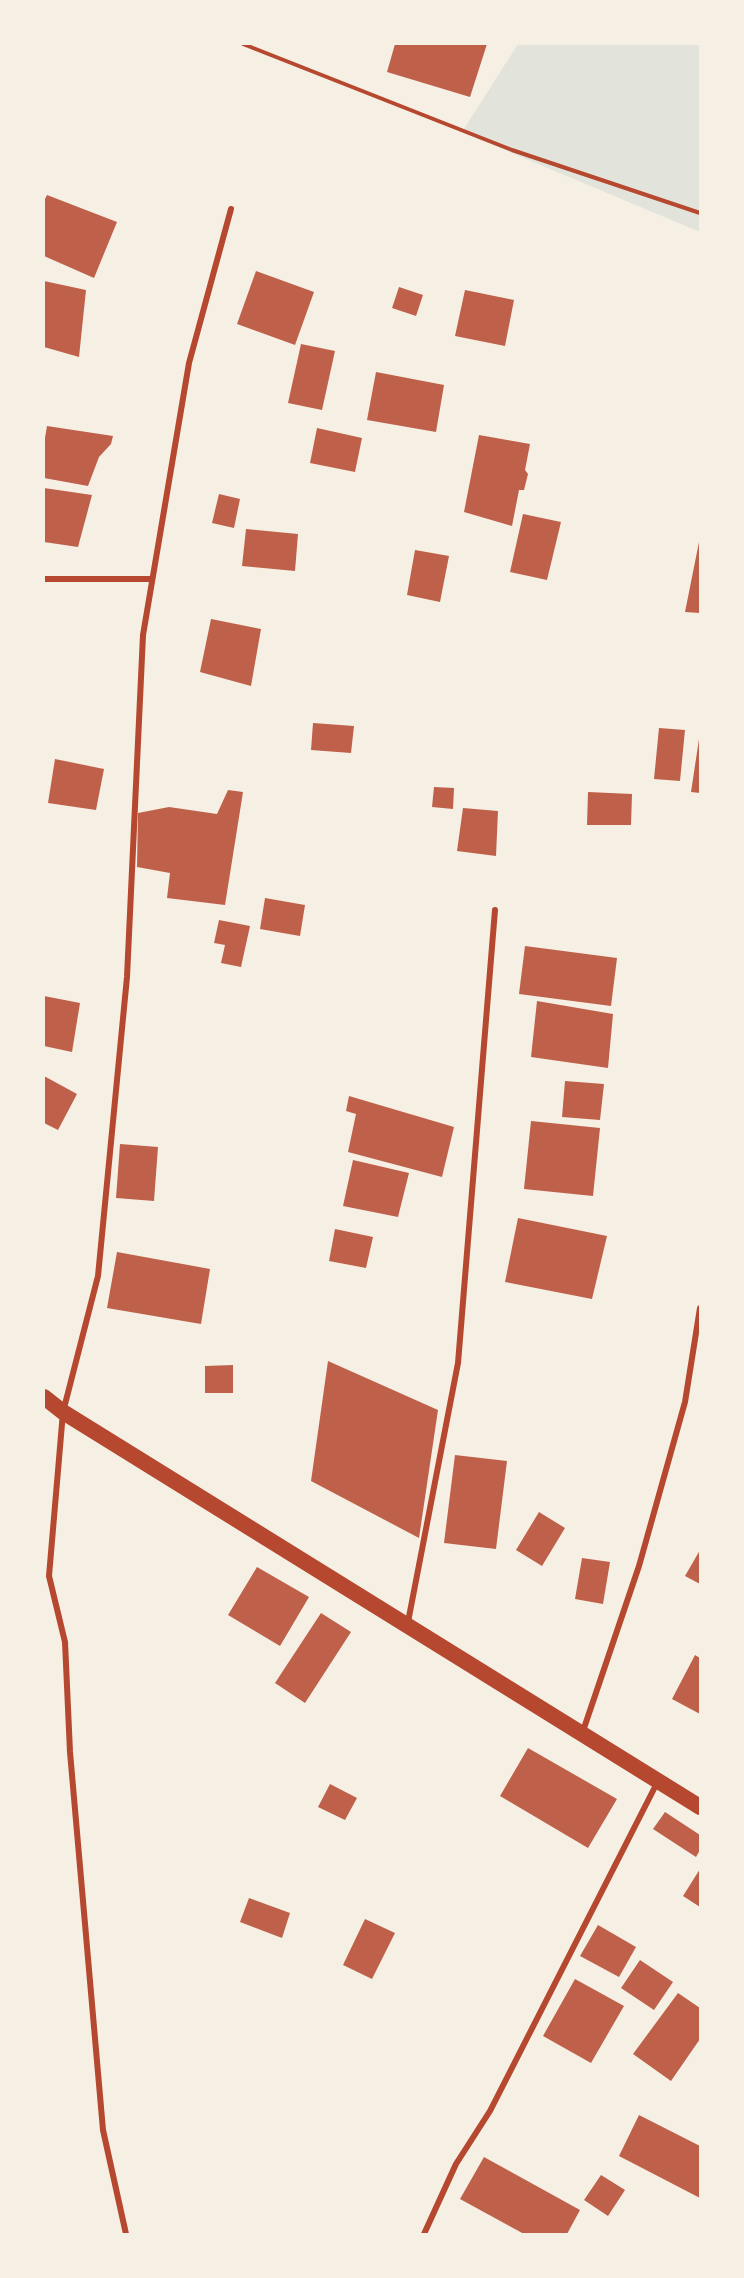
<!DOCTYPE html>
<html>
<head>
<meta charset="utf-8">
<style>
	body { margin:0 }
	#map { position:relative; width:744px; height:2278px; overflow:hidden; background:#f6efe4; font-family:Karla,sans-serif }
	canvas { display:block }
	.frame { position:absolute; inset:0; border:45px solid #f6efe4; pointer-events:none }
</style>
</head>
<body>
<div id="map">
<canvas width="744" height="2278"></canvas>
<div class="frame"></div>
</div>
<script>
const c = document.querySelector('canvas').getContext('2d');
c.lineJoin = 'round';
function fill(path, color) {
  c.fillStyle = color;
  c.fill(path, 'evenodd');
}
function stroke(path, color, width, dash) {
  c.strokeStyle = color;
  c.lineWidth = width;
  c.lineCap = dash ? 'butt' : 'round';
  c.setLineDash(dash || []);
  c.stroke(path);
}
fill(new Path2D(`
	M518,44h182v188l-238,-100z`), '#e2e4dc');
fill(new Path2D(`
	M395,44h92l-17,53 -83,-25z
	M47,195l70,27 -23,56 -50,-22v-55z
	M256,271l58,21 -19,53 -58,-21z
	M44,281l42,9 -7,67 -35,-10z
	M399,287l24,8 -7,21 -24,-8z
	M465,290l49,10 -9,46 -50,-10z
	M301,344l34,7 -13,59 -34,-7z
	M376,372l68,13 -8,47 -69,-12z
	M47,426l66,10 -2,8 -12,13 -11,29 -44,-8v-34z
	M317,428l45,10 -7,34 -45,-9z
	M479,435l51,9 -5,26 3,4 -4,16h-5l-7,36 -48,-14z
	M44,488l48,7 -14,52 -34,-5z
	M219,494l21,5 -6,29 -22,-5z
	M523,514l38,8 -14,58 -37,-8z
	M246,529l52,5 -3,37 -53,-5z
	M699,542l1,71 -15,-1z
	M415,550l34,6 -9,46 -33,-7z
	M211,619l50,10 -10,57 -51,-14z
	M313,723l41,3 -3,27 -40,-3z
	M659,728l26,2 -5,51 -26,-2z
	M699,739h1v54l-9,-1z
	M55,759l49,10 -8,41 -48,-7z
	M434,787l20,1 -1,21 -21,-2z
	M228,790l15,2 -18,113 -58,-7 3,-25 -33,-6 1,-54 31,-6 48,7z
	M588,792l44,2 -1,31h-44z
	M463,808l35,3 -2,45 -39,-5z
	M265,898l40,7 -5,31 -40,-7z
	M219,920l31,6 -9,41 -20,-4 4,-18 -11,-2z
	M525,946l92,12 -6,48 -92,-12z
	M44,996l36,7 -8,49 -28,-6z
	M537,1001l76,13 -5,54 -77,-11z
	M44,1076l33,18 -19,36 -14,-7z
	M565,1081l39,3 -4,36 -38,-3z
	M349,1096l105,31 -12,50 -94,-25 8,-38 -10,-3z
	M531,1121l69,7 -7,68 -69,-7z
	M120,1144l38,3 -4,54 -38,-3z
	M353,1160l56,13 -11,44 -55,-11z
	M518,1218l89,18 -15,63 -87,-17z
	M335,1229l38,8 -7,31 -37,-7z
	M117,1252l93,17 -9,55 -94,-16z
	M328,1361l110,49 -19,128 -108,-57z
	M233,1365v28h-28v-27z
	M455,1455l52,6 -11,88 -52,-6z
	M539,1512l26,16 -23,38 -26,-16z
	M700,1550v34l-15,-8z
	M582,1558l28,4 -7,42 -28,-5z
	M257,1567l52,30 -29,49 -52,-31z
	M321,1613l30,19 -46,71 -30,-20z
	M695,1655l5,3v56l-28,-15z
	M528,1748l89,51 -29,49 -88,-52z
	M330,1784l27,14 -12,22 -27,-13z
	M665,1812l35,23v15l-4,7 -43,-28z
	M700,1869v38l-17,-11z
	M249,1898l41,15 -8,25 -42,-16z
	M365,1919l30,14 -23,46 -29,-14z
	M598,1925l38,22 -17,30 -39,-21z
	M640,1960l33,22 -19,28 -33,-22z
	M575,1979l49,27 -33,57 -48,-27z
	M678,1993l22,15v31l-29,42 -38,-27z
	M639,2115l61,31v52l-81,-42z
	M484,2157l96,53 -13,24h-43l-64,-35z
	M601,2175l24,15 -17,26 -24,-16z`), '#bf614a');
stroke(new Path2D(`
	M243,44l269,106 188,63`), '#b5482f', 4);
stroke(new Path2D(`
	M44,579h106
	M408,1622l50,-259 37,-453
	M582,1734l57,-168 46,-164 15,-94
	M126,2234l-23,-104 -33,-378 -5,-110 -16,-66 14,-164 35,-136 29,-299 16,-342 46,-272 42,-154
	M424,2234l32,-70 34,-53 168,-330`), '#b5482f', 6);
stroke(new Path2D(`
	M44,1397l19,15 637,395`), '#b5482f', 16);
</script>
</body>
</html>
